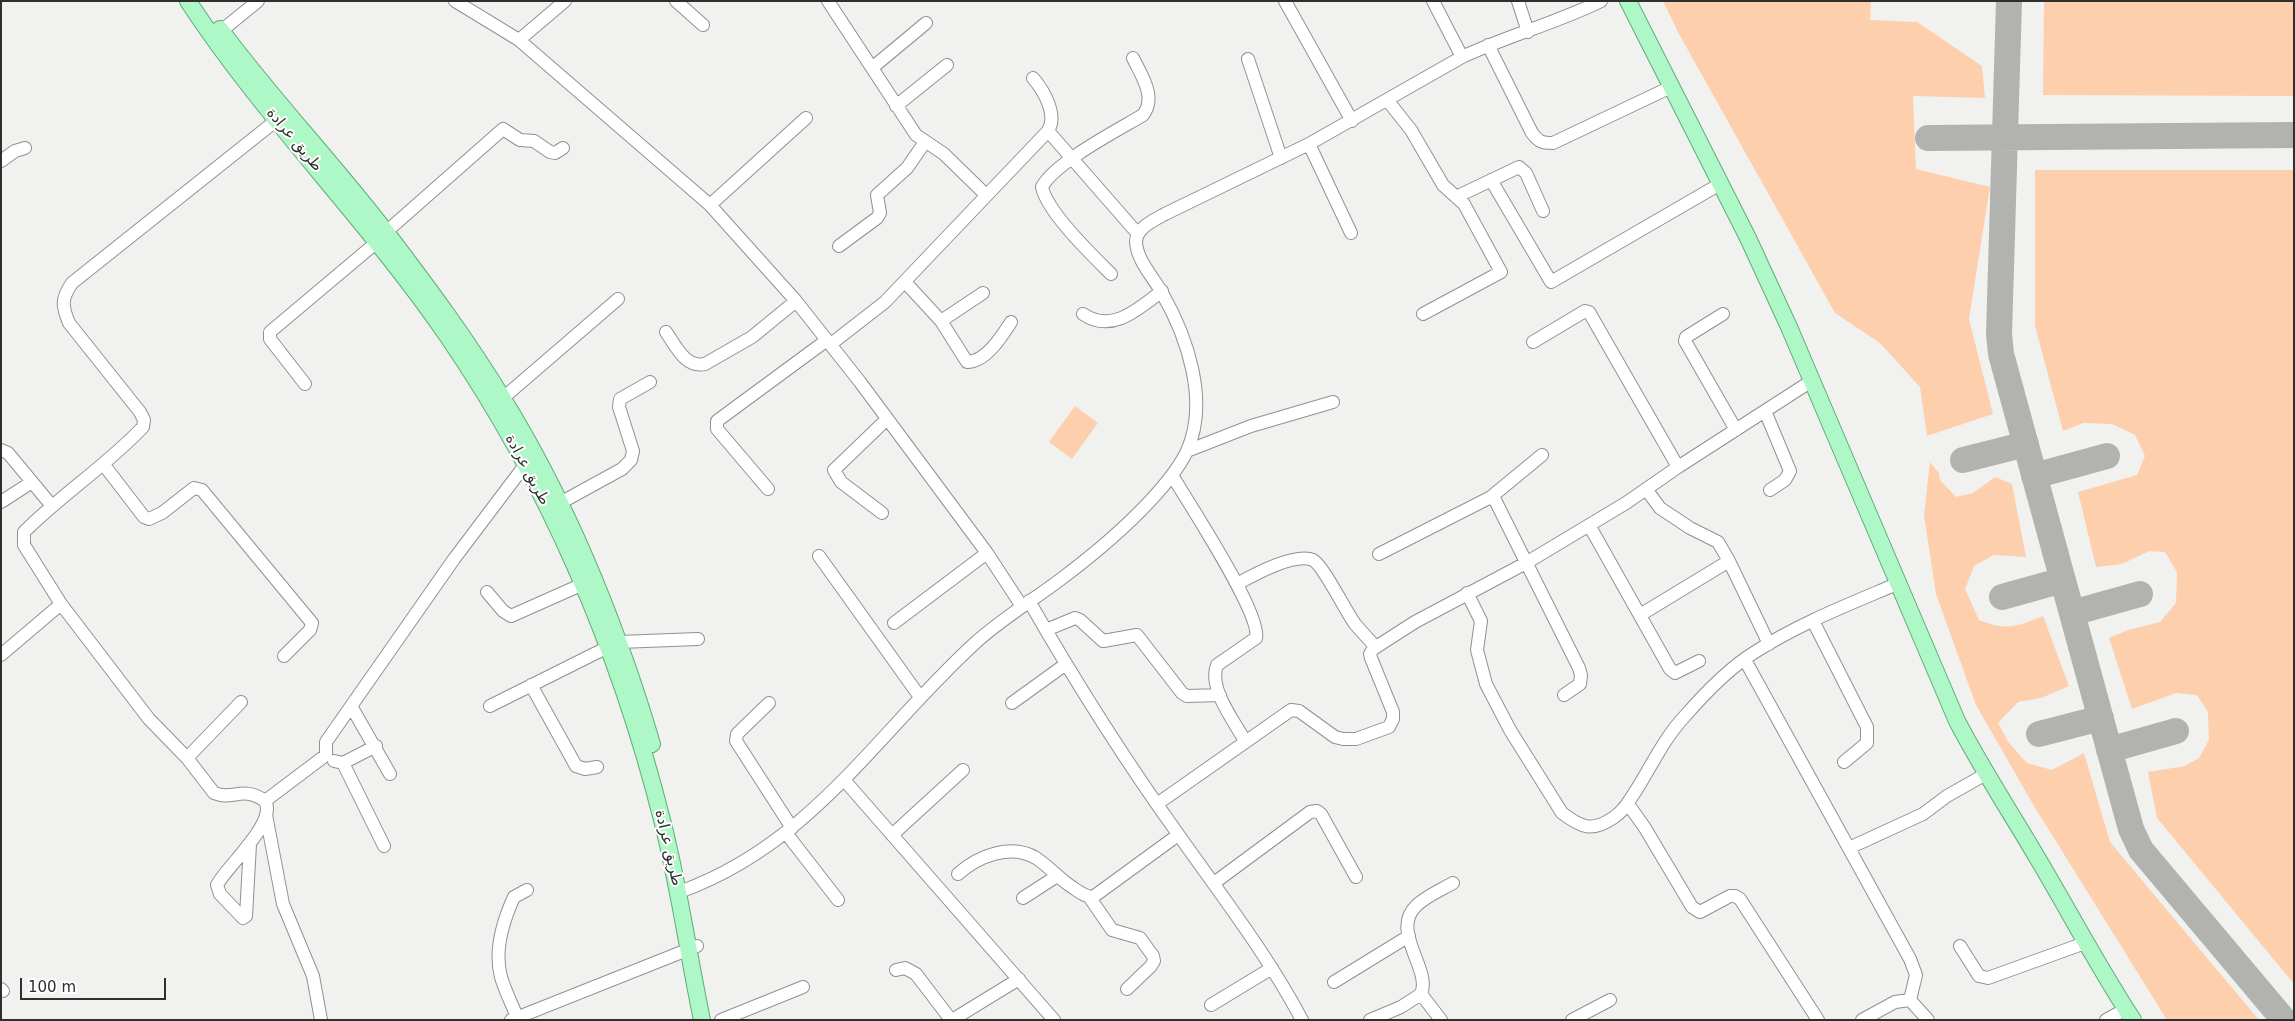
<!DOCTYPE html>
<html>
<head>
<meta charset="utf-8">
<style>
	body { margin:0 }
	#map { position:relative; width:2295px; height:1021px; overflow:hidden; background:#f1f2ef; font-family:"DejaVu Sans",sans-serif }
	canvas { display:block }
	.frame { position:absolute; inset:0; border:2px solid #2f2f2e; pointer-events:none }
	.scale { position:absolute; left:20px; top:978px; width:146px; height:22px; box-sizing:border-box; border:2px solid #2f2f2e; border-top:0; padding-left:6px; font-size:15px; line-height:18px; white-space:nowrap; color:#2f2f2e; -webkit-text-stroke:4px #fff; paint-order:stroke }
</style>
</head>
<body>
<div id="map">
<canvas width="2295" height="1021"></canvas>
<div class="frame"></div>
<div class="scale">100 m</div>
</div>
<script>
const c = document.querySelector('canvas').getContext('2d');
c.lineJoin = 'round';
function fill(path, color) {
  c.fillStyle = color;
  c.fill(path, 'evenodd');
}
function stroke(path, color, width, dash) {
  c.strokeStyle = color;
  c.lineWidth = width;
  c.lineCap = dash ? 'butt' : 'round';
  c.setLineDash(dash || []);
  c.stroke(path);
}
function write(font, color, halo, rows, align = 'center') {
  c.font = font + ' "DejaVu Sans",Vazirmatn,sans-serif';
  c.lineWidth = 4;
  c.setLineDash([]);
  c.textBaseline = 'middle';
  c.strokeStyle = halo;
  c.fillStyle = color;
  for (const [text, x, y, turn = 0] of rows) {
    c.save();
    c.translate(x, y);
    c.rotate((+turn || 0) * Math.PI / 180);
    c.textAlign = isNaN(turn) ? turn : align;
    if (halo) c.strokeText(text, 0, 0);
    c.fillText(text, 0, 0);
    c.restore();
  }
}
fill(new Path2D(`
	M1663,1h208l-1,19 47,2 65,44 3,32 -72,-2 3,73 74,18 -21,132 24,95 -66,22 -7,-49 -40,-44 -45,-30 -156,-279z
	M2044,1h250v95l-251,-1z
	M2035,170h259v814l-137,-166 -9,-46 37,-6 14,-8 10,-18 -1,-28 -11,-17 -21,-2 -44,16 -23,-71 19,-8 32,-8 16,-19 1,-31 -12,-20 -16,-1 -27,13 -26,3 -18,-75 59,-17 8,-19 -10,-21 -23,-11 -29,-1 -20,8 -28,-105z
	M1075,406l23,17 -26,36 -23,-17z
	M1930,462l9,11 1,7 16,17 17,-4 22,-16 17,7 14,73 -32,-2 -20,11 -9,23 14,31c29,11 36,7 64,-4l26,70 -28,12 -23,4 -20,21 11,20 18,20 25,7 32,-17 26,89 149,178h-92l-133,-214 -58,-101 -40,-111 -12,-79z`), '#fdcfac');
stroke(new Path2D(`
	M2009,1l-10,333 2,20 130,475 10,21 143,170
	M1928,138l366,-3
	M1963,460l63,-16
	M2034,476l73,-20
	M2002,597l61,-17
	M2072,613l68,-19
	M2039,734l62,-16
	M2109,750l67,-19`), '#b2b2b0', 26);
const minor = new Path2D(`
	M455,1l64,39 191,165 86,96 64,81 127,171 34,52
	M676,1l27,24
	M828,1l88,134 28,19 42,41
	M1285,1l67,120
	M1433,1l29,56
	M1518,1l10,31
	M221,31l37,-30
	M519,40l46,-39
	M1488,45l44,88c7,9 10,10 21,10l118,-56
	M1248,59l33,99
	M872,68l54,-45
	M1033,78c11,13 25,37 15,53
	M1388,101l23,29 32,55 21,19 37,68 -78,42
	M896,106l51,-41
	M1309,144l42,89
	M1,161l14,-10 10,-3
	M1491,180l60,102 169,-98
	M1456,197l63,-30 7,6 17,38
	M710,205l96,-87
	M386,232l117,-103 17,11 14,1 16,11 5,1 8,-5
	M839,246l38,-28 3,-5 -3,-18 30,-27 18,-26
	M1111,274c-19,-19 -64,-62 -69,-87 12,-24 76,-57 101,-72 14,-18 -2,-40 -10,-57
	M905,282l36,39 26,41c19,0 35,-26 44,-40
	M1083,314c29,20 55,-5 79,-23
	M1723,314l-37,23 -1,4 51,89
	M941,321l42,-28
	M666,332c10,14 19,36 39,32l47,-27 44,-36
	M1533,342l52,-31 4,1 89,155
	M831,344l54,-42 163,-171 90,103
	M305,384l-35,-45v-7l107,-90
	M503,398l115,-99
	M1765,411l25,60 -5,9 -15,10
	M1,450l7,3 44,53
	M1187,451l64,-25 82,-24
	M104,465l40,52 5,2 13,-6 32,-25 8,2 110,133 -2,7 -26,26
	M1172,475c15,26 90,139 84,163l-39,27c-9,23 17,56 28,76
	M768,489l-51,-60v-8l110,-81
	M1646,489l14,19 30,20 28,14 11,19
	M1491,497l51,-42
	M1,502l31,-20
	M560,503l62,-34 9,-9 2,-9 -14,-44 1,-8 30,-17
	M882,513l-41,-31 -7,-12 53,-51
	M1589,525l81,144 5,4 24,-12
	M1379,554l112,-57 4,3 84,168 2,7 -1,9 -16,11
	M819,556l101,141
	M1237,584c16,-9 58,-32 76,-24 10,5 33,52 42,64 7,8 14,16 21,23
	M487,592l16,19 8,5 72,-32
	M1467,593l14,28 -4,29 9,34 24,46 52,83c20,15 30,19 51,5 11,-7 15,-16 22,-26 16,-25 29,-54 50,-76 20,-23 44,-48 70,-64 45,-29 95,-48 144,-69
	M1029,601c46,80 95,158 149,233 43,61 89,120 124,186
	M61,604l88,115 38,39 27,35c19,8 29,-8 51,8
	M1640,615l89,-54 40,83
	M1813,621l54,106v16l-23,19
	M894,623l93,-70
	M1046,630l29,-12 5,2 23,21 34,-6 45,58 5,3 33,-1
	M619,642l79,-3
	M1,655l60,-51 -37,-59v-13c38,-38 82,-66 119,-105l1,-7 -4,-8 -71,-89c-7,-17 -8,-24 3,-40l211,-168
	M1745,660l165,299 6,16 -6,25
	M531,685l45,81 9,3 12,-2
	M769,703l-32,31 -1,7 56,87
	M1012,703l54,-39
	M351,706l39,68
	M490,706l118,-59
	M187,758l54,-56
	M334,761l9,2 33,-17
	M343,763l41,83
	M845,781l209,239
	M1157,804l134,-94 8,1 36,26 8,2h13l33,-12 4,-8v-7l-22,-54 -1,-4 3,-5 42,-27 111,-59 100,-60 52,-36 135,-87
	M1628,804l17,24 47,79 8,5 30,-16h5l5,3 78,121
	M266,815l17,89 30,72 8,44
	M786,833l52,67
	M892,835l71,-65
	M250,844l-4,72 -3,2 -23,-24 -3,-9c9,-18 61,-63 48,-84l61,-46v-13l128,-183 71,-94
	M1849,848l74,-34 24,-18 39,-22
	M958,874c20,-18 53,-31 78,-16 12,8 22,19 33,27 8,5 15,12 24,12l85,-62
	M1214,883l96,-71 7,-1 4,3 35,63
	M679,892c132,-47 196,-157 295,-248 27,-25 58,-43 87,-65 32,-24 62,-49 89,-78 14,-15 28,-31 37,-50 22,-49 1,-113 -25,-158 -8,-15 -25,-32 -26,-51 0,-14 18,-22 29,-28l144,-70 153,-87c45,-21 94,-34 139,-56
	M1023,898l34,-22
	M1090,898l22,32 28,8 13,18 1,5 -3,5 -24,23
	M1960,946l19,30 9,2 97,-35
	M896,970l9,-2 11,6 35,46
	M1334,982l75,-46
	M1,989l2,2
	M1421,994c11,-24 -31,-63 -5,-88 10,-10 25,-16 37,-23
	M1211,1005l61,-37
	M517,1017c-5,-13 -12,-26 -16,-40 -7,-26 2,-56 13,-80l13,-7
	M511,1020l186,-74
	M721,1020l82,-33
	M952,1020l67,-41
	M1370,1020l31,-13 20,-13 20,26
	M1572,1020l38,-20
	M1862,1020l33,-18 15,-2 18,20
	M2106,1020l20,-11`);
const major = new Path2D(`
	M188,1c78,119 180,219 260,336 100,146 171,312 214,483 17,66 26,133 40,200
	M1628,1l120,237 41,89 168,394c25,48 54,92 81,138 32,54 61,109 95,161
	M220,29c52,70 113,134 166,203 41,54 82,109 117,167 66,107 113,224 149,345`);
stroke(minor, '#91918f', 14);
stroke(major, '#5ead78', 18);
stroke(minor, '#fff', 12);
stroke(major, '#aef7c6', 16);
write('15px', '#2f2f2e', '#fff', [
	["طريق عرادة",294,140,50],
	["طريق عرادة",527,470,62],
	["طريق عرادة",668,848,77]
]);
</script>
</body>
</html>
